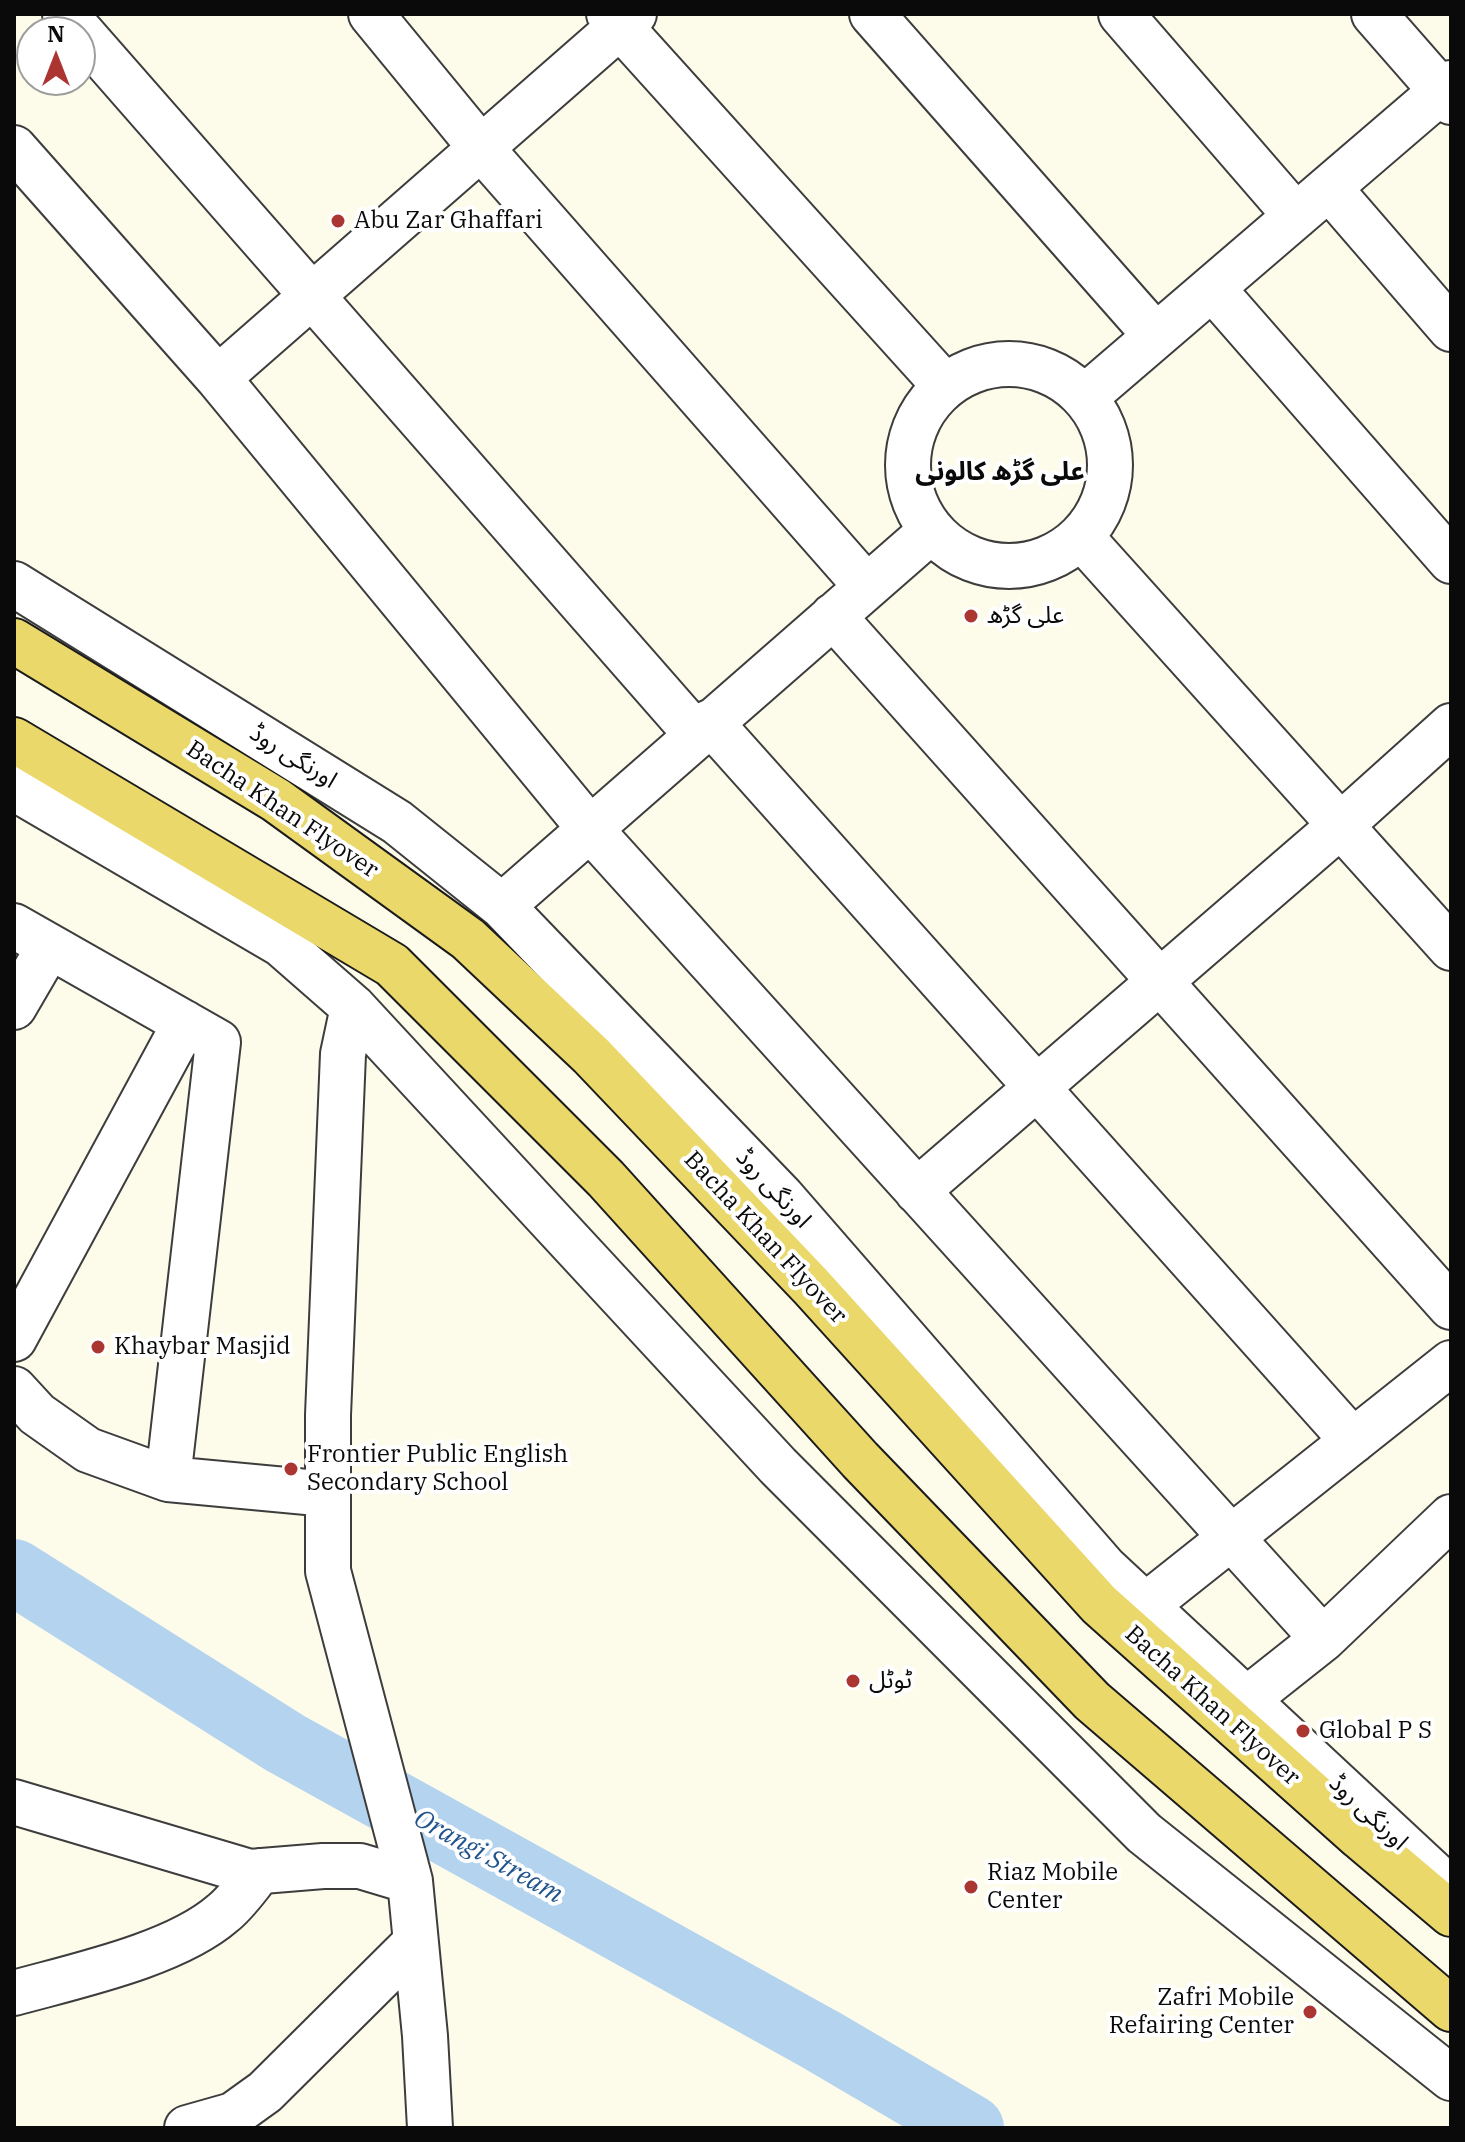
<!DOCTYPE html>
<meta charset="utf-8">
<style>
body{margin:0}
#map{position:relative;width:1465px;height:2142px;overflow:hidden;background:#fdfbe9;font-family:"IBM Plex Serif",serif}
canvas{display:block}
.frame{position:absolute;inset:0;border:16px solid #0a0a0a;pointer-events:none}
.north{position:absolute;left:16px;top:16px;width:80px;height:80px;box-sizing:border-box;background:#fff;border:2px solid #9d9d9d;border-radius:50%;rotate:0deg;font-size:22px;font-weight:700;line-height:32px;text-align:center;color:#0a0a0a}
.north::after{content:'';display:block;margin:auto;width:28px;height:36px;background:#ab3631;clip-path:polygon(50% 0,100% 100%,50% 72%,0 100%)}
</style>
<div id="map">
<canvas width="1465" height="2142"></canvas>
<div class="frame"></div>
<div class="north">N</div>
</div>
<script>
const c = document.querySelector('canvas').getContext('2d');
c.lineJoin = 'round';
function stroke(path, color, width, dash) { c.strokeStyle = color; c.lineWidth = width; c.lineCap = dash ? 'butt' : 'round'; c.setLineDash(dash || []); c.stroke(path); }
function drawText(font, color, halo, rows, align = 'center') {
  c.font = font + ' "IBM Plex Serif","Noto Sans Arabic",serif'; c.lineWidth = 8; c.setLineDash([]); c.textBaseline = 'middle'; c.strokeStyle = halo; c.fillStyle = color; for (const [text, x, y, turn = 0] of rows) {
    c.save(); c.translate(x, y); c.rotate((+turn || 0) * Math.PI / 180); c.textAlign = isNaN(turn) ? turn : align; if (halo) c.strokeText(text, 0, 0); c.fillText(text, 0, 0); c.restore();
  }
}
stroke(new Path2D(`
 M14,1572L285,1743L821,2040L971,2128`), '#b3d3ef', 66);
const minor = new Path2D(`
 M65,14L696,734
 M371,14L481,148L866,586
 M609,14L945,386
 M872,14L1156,336
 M1121,14L1296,216
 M1374,14L1451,102
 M14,148L218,378L590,829L1323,1639L1246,1700
 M1329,188L1451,329
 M1212,288L1451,561
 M908 465a101 101 0 1 1 202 0a101 101 0 1 1-202 0Z
 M218,378L634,14
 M1085,397L1451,83
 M1081,537L1451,948
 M14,584L397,822L502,906L782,1197L1104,1567L1436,1876
 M833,616L1451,1307
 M710,722L1353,1441
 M14,788L281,944L353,1007L778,1466L1144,1833L1451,2078
 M502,906L931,531
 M14,926L218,1042L168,1479
 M14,1007L49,947
 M353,1007L343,1054L328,1415V1571L410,1881L425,2036L430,2128
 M917,1191L1341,825L1451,726
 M14,1339L185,1023
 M14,1389L37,1414L88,1450L168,1479L328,1494
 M1145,1606L1451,1363
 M1323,1639L1451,1517
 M14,1802L250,1872L323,1866H360L410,1881
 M14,1993C75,1976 175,1955 223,1913C237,1902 248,1885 260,1871
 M187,2128L233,2115L265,2092L416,1942`);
const major = new Path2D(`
 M14,641L276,800L468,939L591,1055L811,1286L1099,1604L1360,1837L1451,1914
 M14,740L392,965L606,1179L860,1460L1092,1701L1451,2009`);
stroke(minor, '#3d3d3d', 48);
stroke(major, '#1b1b1b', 48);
stroke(minor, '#fff', 44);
stroke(major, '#ebd86b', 44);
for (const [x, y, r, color] of [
 [338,221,8,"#ab3631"],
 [971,616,8,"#ab3631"],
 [98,1347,8,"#ab3631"],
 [291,1469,8,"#ab3631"],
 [853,1681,8,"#ab3631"],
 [1303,1731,8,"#ab3631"],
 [971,1887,8,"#ab3631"],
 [1310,2012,8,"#ab3631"]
]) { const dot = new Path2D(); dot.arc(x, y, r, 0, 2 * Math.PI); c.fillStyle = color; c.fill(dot); stroke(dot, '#fff', 3); }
drawText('24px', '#0a0a0a', '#fff', [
 ["Abu Zar Ghaffari",354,221],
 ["علی گڑھ",987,616],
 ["Khaybar Masjid",114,1347],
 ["Frontier Public English",307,1455],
 ["Secondary School",307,1483],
 ["ٹوٹل",869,1681],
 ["Global P S",1319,1731],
 ["Riaz Mobile",987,1873],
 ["Center",987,1901],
 ["Zafri Mobile",1294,1998,"right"],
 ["Refairing Center",1294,2026,"right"]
], 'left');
drawText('24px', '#0a0a0a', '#fff', [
 ["اورنگی روڈ",293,757,32],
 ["Bacha Khan Flyover",282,810,34],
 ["اورنگی روڈ",773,1189,47],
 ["Bacha Khan Flyover",765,1238,47],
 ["Bacha Khan Flyover",1212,1706,42],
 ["اورنگی روڈ",1368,1813,43]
]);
drawText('bold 26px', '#0a0a0a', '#fff', [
 ["علی گڑھ کالونی",1000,472]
]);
drawText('italic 26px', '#21548e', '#fff', [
 ["Orangi Stream",488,1857,29]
]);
</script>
